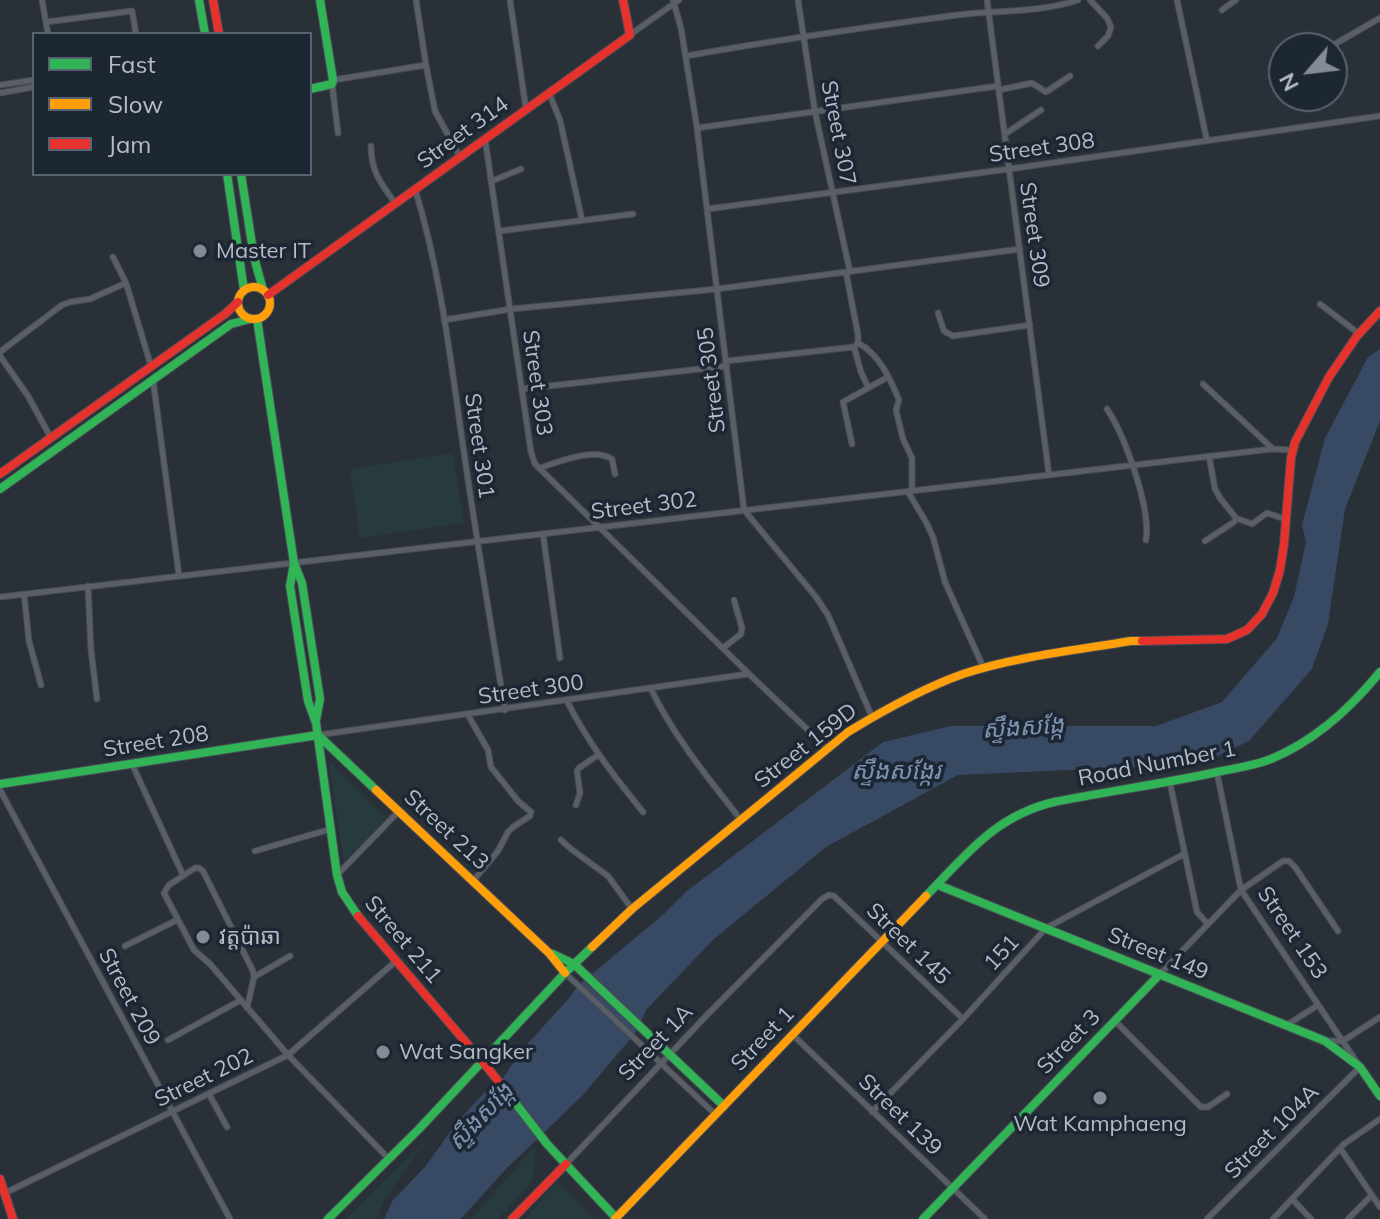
<!DOCTYPE html>
<meta charset="utf-8">
<style>
body{margin:0}
#map{position:relative;width:1380px;height:1219px;overflow:hidden;background:#2a3038;font-family:Mulish,sans-serif}
canvas{display:block}
.legend{position:absolute;left:32px;top:32px;width:280px;height:144px;box-sizing:border-box;background:#1d2633;border:2px solid #59626f;margin:0;padding:10px 14px;list-style:none;font-size:24px;color:#b4bcc9}
.legend li{display:flex;align-items:center;gap:16px;height:40px}
.legend b{width:40px;border:2px solid #59626f}
.north{position:absolute;left:1268px;top:32px;width:80px;height:80px;box-sizing:border-box;background:#1d2633;border:2px solid #59626f;border-radius:50%;rotate:242deg;font-size:22px;font-weight:700;line-height:32px;text-align:center;color:#b4bcc9}
.north::after{content:'';display:block;margin:auto;width:28px;height:36px;background:#848b96;clip-path:polygon(50% 0,100% 100%,50% 72%,0 100%)}
</style>
<div id="map">
<canvas width="1380" height="1219"></canvas>
<ul class="legend">
<li><b style="height:10px;background:#30b455"></b>Fast</li>
<li><b style="height:10px;background:#ff9f0a"></b>Slow</li>
<li><b style="height:10px;background:#e5322d"></b>Jam</li>
</ul>
<div class="north">N</div>
</div>
<script>
const c = document.querySelector('canvas').getContext('2d');
c.lineJoin = 'round';
function fillPath(path, color) { c.fillStyle = color; c.fill(path, 'evenodd'); }
function stroke(path, color, width, dash) { c.strokeStyle = color; c.lineWidth = width; c.lineCap = dash ? 'butt' : 'round'; c.setLineDash(dash || []); c.stroke(path); }
function drawText(font, color, halo, rows, align = 'center') {
  c.font = font + ' Mulish,"Noto Sans Khmer",sans-serif'; c.lineWidth = 7; c.setLineDash([]); c.textBaseline = 'middle'; c.strokeStyle = halo; c.fillStyle = color; for (const [text, x, y, turn = 0] of rows) {
    c.save(); c.translate(x, y); c.rotate((+turn || 0) * Math.PI / 180); c.textAlign = isNaN(turn) ? turn : align; if (halo) c.strokeText(text, 0, 0); c.fillText(text, 0, 0); c.restore();
  }
}
fillPath(new Path2D(`
 M453,453L464,523L360,538L350,469Z
 M329,762L387,818L344,862Z
 M426,1140L386,1197L376,1219H345Z
 M535,1146L533,1180L498,1219H471Z
 M560,1183L594,1219H525L553,1186Z`), '#273a3e');
fillPath(new Path2D(`
 M1380,349V421L1345,509L1328,624L1312,669L1249,741L1209,760L1135,767L958,775L826,847L713,940L646,1010L636,1032L583,1095L505,1170L461,1219H384L393,1200L425,1167L458,1121L484,1093L503,1078L522,1050L570,997L576,988L575,981L581,983L665,913L687,891L883,742L951,726H1156L1222,702L1277,638L1294,597L1306,542L1302,525L1325,438L1368,357Z`), '#384963');
const street = new Path2D(`
 M42,0L48,34
 M416,0L426,65L435,111L460,157
 M510,0L526,109
 M673,0L681,28L697,128L744,510L816,597L828,615L872,717
 M798,0L815,112L850,272
 M987,0L1049,475
 M1090,0L1107,18L1111,27L1108,36L1098,46
 M1177,0L1207,141
 M1222,10L1236,0
 M46,22L132,11L136,34
 M631,34L679,0
 M1328,48L1380,18
 M686,56C776,40 867,27 957,15C996,10 1041,13 1078,0
 M333,80L426,65
 M332,84L338,133
 M0,85L34,80
 M999,90L1032,83L1046,92L1070,76
 M0,93L34,87
 M549,93L560,120L582,220
 M697,128L998,86
 M1005,134L1041,110
 M485,139L531,452L535,464L749,674L828,749
 M371,146C371,172 381,183 395,203
 M492,181L521,169
 M415,189C440,270 450,355 462,439C475,530 490,620 505,710
 M707,209L1009,169L1380,116
 M500,231L633,214
 M113,257L126,283L151,366
 M1320,304L1358,333
 M938,313L944,331L953,336L1030,325
 M444,320L511,309L717,289L1020,249
 M858,343C879,354 890,378 899,400L896,410L903,439L912,458V491
 M854,347L861,372L868,387
 M0,352L62,305L70,302L90,299L126,283
 M0,356L28,396L51,438
 M726,361L854,347L858,343V335L846,272
 M153,380L179,576
 M1203,384L1272,448
 M522,389L727,366
 M1107,409C1125,436 1151,508 1146,540
 M852,444L843,402L888,377
 M539,468C559,462 593,447 612,459L615,474
 M908,492L926,522L933,537L945,582L984,669
 M1236,518L1252,524L1267,513L1285,519
 M543,534L560,658
 M1205,541L1234,522L1236,518L1220,498L1215,489L1209,456
 M88,586L91,650L97,699
 M24,594L29,641L41,685
 M0,597L1272,449L1292,450
 M723,648L741,634L742,628L734,600
 M651,689C674,737 709,779 741,820
 M567,701C588,743 614,776 643,812
 M468,715L488,750L491,767L518,801L531,812L530,816L513,827L508,832L498,851L473,881
 M318,735L748,674
 M132,764L183,875
 M1170,783L1197,912L1207,923
 M0,790L230,1219
 M576,805L580,793L577,771L579,768L598,755
 M561,840L571,849L608,876L632,909
 M255,851L331,829
 M338,874L399,811
 M125,946L177,920
 M565,973L716,1115
 M1160,974L1241,890L1283,861H1289L1295,867L1338,931
 M254,977L290,956
 M247,1008L254,977L253,971L203,871L199,868H195L169,885L164,893L194,950L210,964L288,1055L389,1159
 M1115,1021L1201,1107H1208L1227,1094
 M1287,1025L1318,1005
 M793,1035L985,1219
 M168,1040L241,1000
 M1325,1041H1343L1380,1017
 M209,1094L227,1127
 M872,1112L963,1019L1046,928L1184,854
 M1340,1148L1380,1207
 M566,1164L707,1015L822,899L829,895L834,896L963,1019
 M5,1193L288,1055L396,961
 M1292,1199L1311,1219
 M1207,1219L1360,1067L1241,890L1217,773
 M1273,1219L1344,1144L1380,1119
 M1348,1219L1372,1195`);
const fast = new Path2D(`
 M199,0L205,34
 M310,89L332,84L333,80L320,0
 M227,174L244,290
 M241,174L254,257L263,290
 M257,319L294,563L302,583L320,699L316,720
 M0,489L231,324L250,319
 M294,563L290,586L308,701L316,723L337,875L342,892L358,916
 M0,784L318,735L376,790
 M938,885L1325,1041L1360,1067L1380,1096
 M926,896C966,855 995,816 1054,802C1108,791 1163,784 1217,772C1235,768 1254,766 1271,759C1315,741 1350,709 1380,672
 M553,954L574,964L724,1106
 M513,1100L547,1144L617,1219
 M328,1219L419,1129L565,973L592,947
 M923,1219L1160,974`);
const slow = new Path2D(`
 M238 303a16 16 0 1 1 32 0a16 16 0 1 1-32 0Z
 M376,790L549,953L565,973
 M592,947L632,909L848,732C884,710 923,688 963,674C1014,657 1077,650 1131,641H1142
 M615,1219L926,896`);
const jam = new Path2D(`
 M213,0L219,34
 M268,295L630,35L623,0
 M0,474L225,314L238,302
 M1142,641L1227,639L1247,630L1262,614L1273,593L1280,570L1284,544L1291,458L1295,442L1329,377L1357,336L1380,311
 M358,916L487,1067L513,1100
 M0,1179L13,1219
 M512,1219L566,1164`);
stroke(street, '#484c53', 7);
stroke(fast, '#484c53', 10);
stroke(slow, '#484c53', 10);
stroke(jam, '#484c53', 10);
stroke(street, '#5a5e66', 5);
stroke(fast, '#30b455', 8);
stroke(slow, '#ff9f0a', 8);
stroke(jam, '#e5322d', 8);
for (const [x, y, r, color] of [
 [200,251,8,"#848b96"],
 [203,937,8,"#848b96"],
 [383,1052,8,"#848b96"],
 [1100,1098,8,"#848b96"]
]) { const dot = new Path2D(); dot.arc(x, y, r, 0, 2 * Math.PI); c.fillStyle = color; c.fill(dot); stroke(dot, '#1d2633', 3); }
drawText('22px', '#b4bcc9', '#1d2633', [
 ["Street 314",463,133,-36],
 ["Street 307",838,133,79],
 ["Street 308",1042,148,-8],
 ["Street 309",1034,235,82],
 ["Street 305",712,380,-97],
 ["Street 303",537,383,82],
 ["Street 301",479,446,82],
 ["Street 302",644,506,-7],
 ["Street 300",531,690,-8],
 ["Street 208",156,742,-9],
 ["Street 159D",806,746,-38],
 ["Road Number 1",1157,764,-11],
 ["Street 213",446,830,43],
 ["Street 153",1292,933,56],
 ["Street 211",403,940,50],
 ["Street 145",908,944,44],
 ["151",1002,953,-47],
 ["Street 149",1158,954,22],
 ["Street 209",129,997,62],
 ["Street 1",763,1039,-46],
 ["Street 3",1069,1042,-46],
 ["Street 1A",656,1043,-46],
 ["Street 202",204,1078,-26],
 ["Street 139",900,1115,44],
 ["Street 104A",1272,1132,-45]
]);
drawText('22px', '#b4bcc9', '#1d2633', [
 ["Master IT",216,251],
 ["វត្តប៉ាឆា",219,937],
 ["Wat Sangker",399,1052],
 ["Wat Kamphaeng",1100,1124,"center"]
], 'left');
drawText('italic 24px', '#7c92b1', '#1d2633', [
 ["ស្ទឹងសង្កែ",1023,728,-4],
 ["ស្ទឹងសង្កែរ",896,772],
 ["ស្ទឹងសង្កែ",481,1117,-46]
]);
</script>
